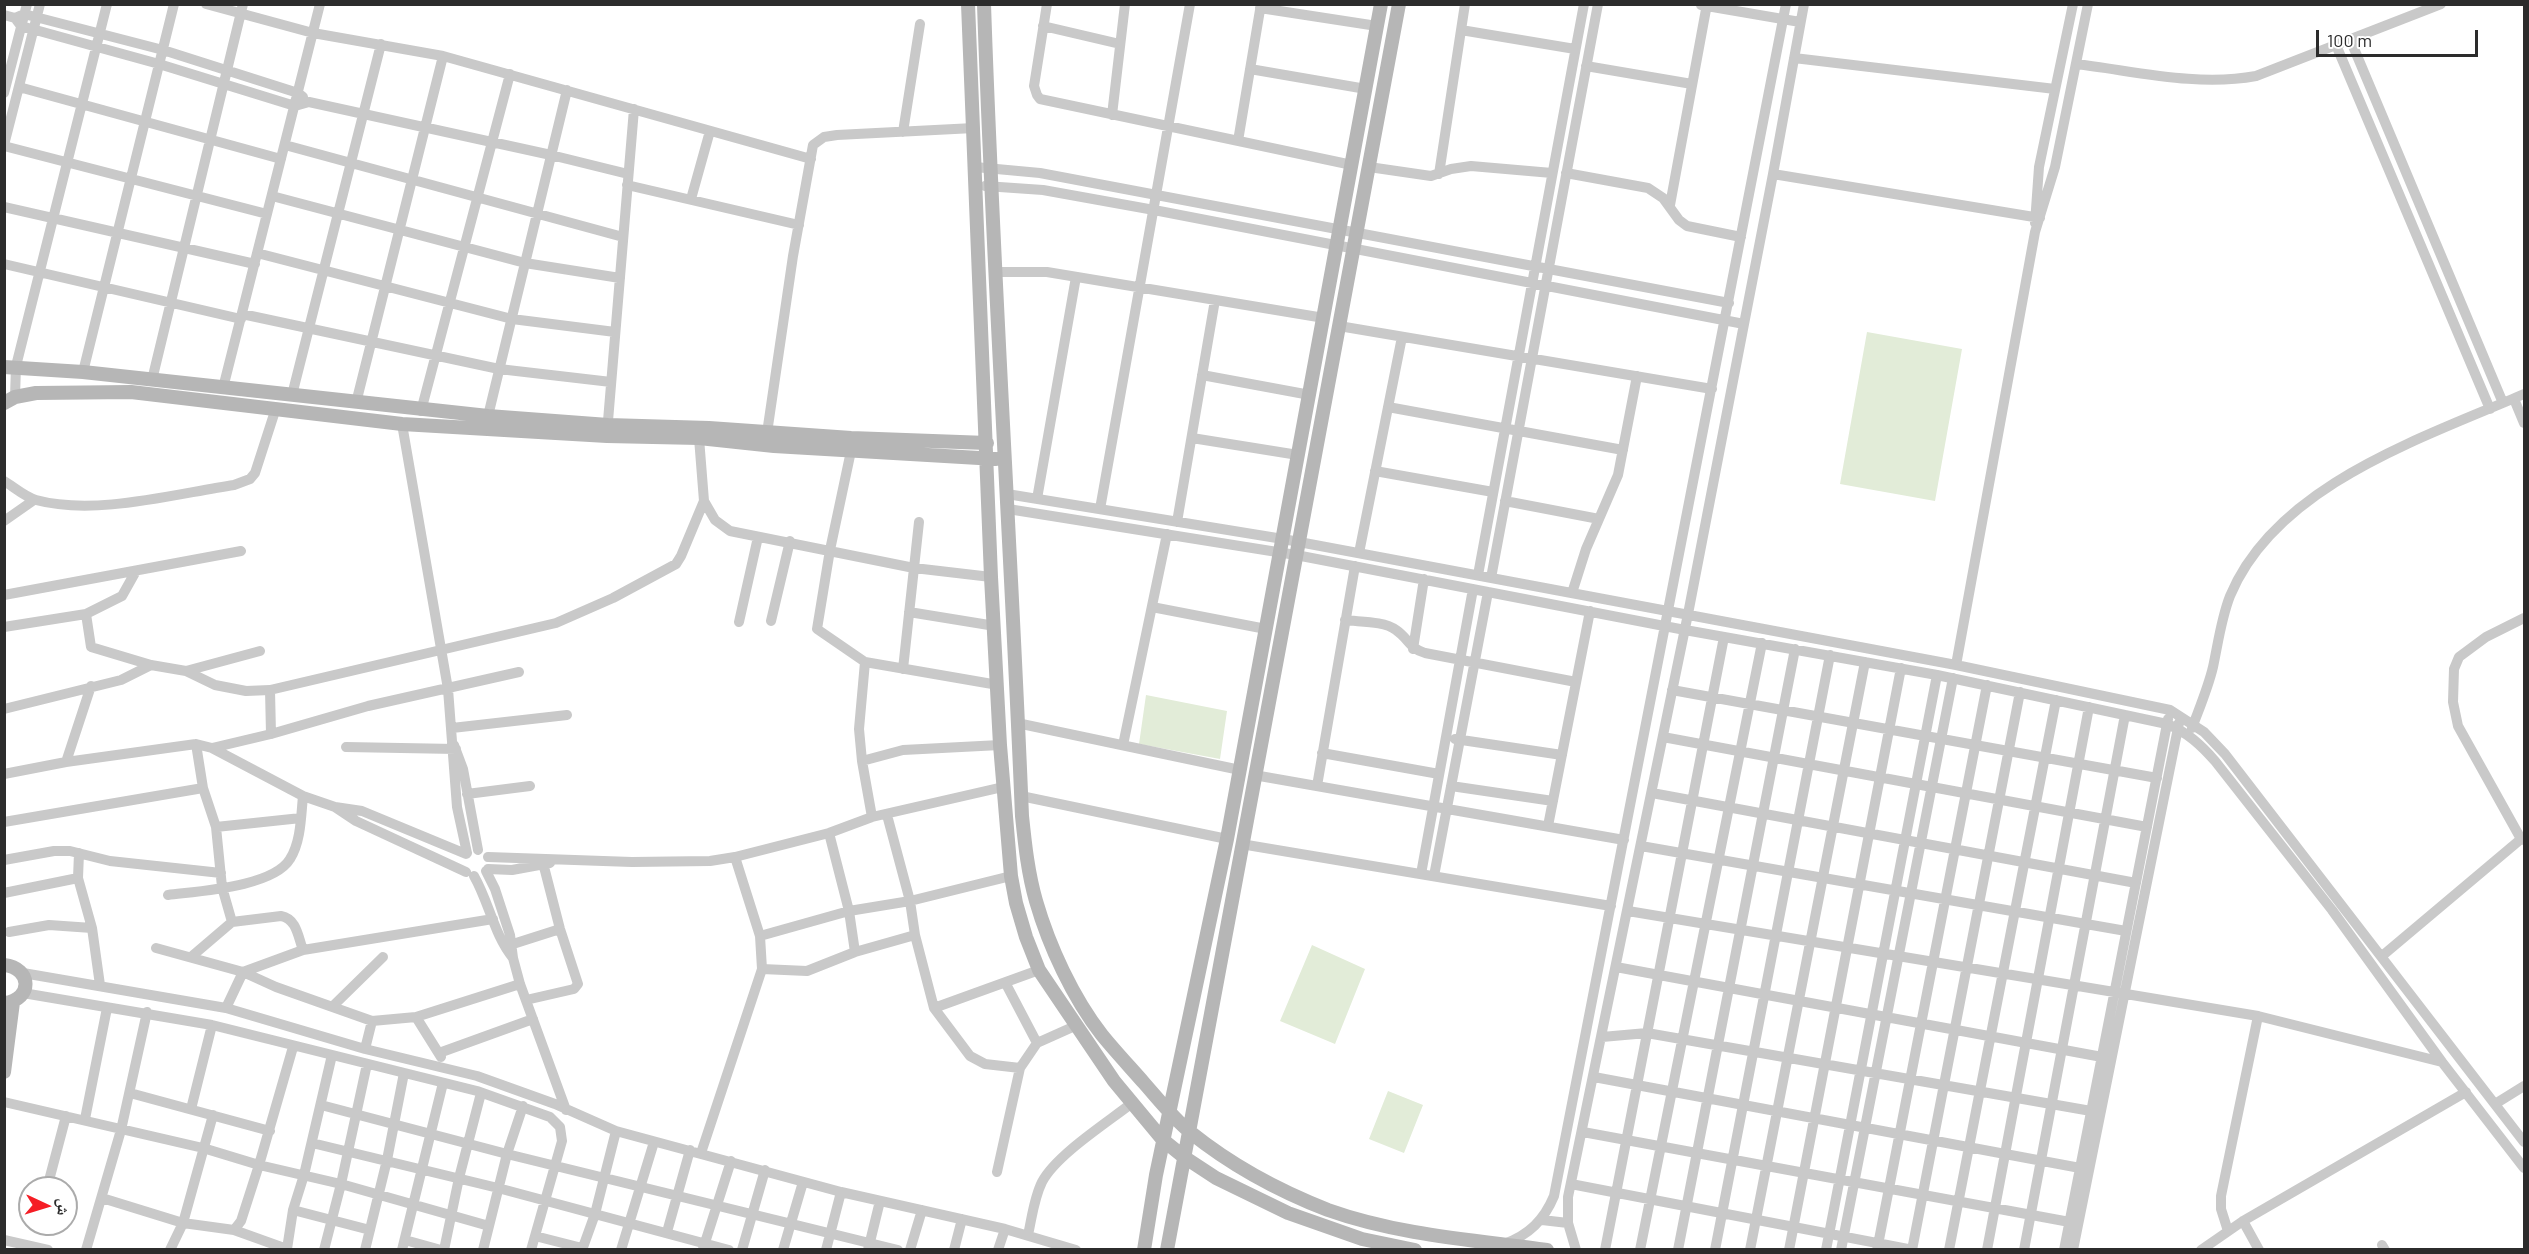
<!DOCTYPE html>
<meta charset="utf-8">
<style>
body{margin:0}
#map{position:relative;width:2529px;height:1254px;overflow:hidden;background:#fff;font-family:Barlow,"Noto Naskh Arabic",sans-serif}
canvas{display:block}
.frame{position:absolute;inset:0;border:6px solid #2c2c2c;pointer-events:none}
.north{position:absolute;left:18px;top:1176px;width:60px;height:60px;box-sizing:border-box;background:#fff;border:2px solid #ababab;border-radius:50%;rotate:94deg;font-size:16px;font-weight:700;line-height:24px;text-align:center;color:#2c2c2c}
.north::after{content:'';display:block;margin:auto;width:21px;height:27px;background:#f51d25;clip-path:polygon(50% 0,100% 100%,50% 72%,0 100%)}
.scale{position:absolute;left:2316px;top:30px;width:162px;height:27px;box-sizing:border-box;border:3px solid #2c2c2c;border-top:0;padding-left:8px;font-size:18px;line-height:21px;white-space:nowrap;color:#2c2c2c;-webkit-text-stroke:4px #fff;paint-order:stroke}
</style>
<div id="map">
<canvas width="2529" height="1254"></canvas>
<div class="frame"></div>
<div class="north">ش</div>
<div class="scale">100 m</div>
</div>
<script>
const c = document.querySelector('canvas').getContext('2d');
c.lineJoin = 'round';
function fillPath(path, color) { c.fillStyle = color; c.fill(path, 'evenodd'); }
function stroke(path, color, width, dash) { c.strokeStyle = color; c.lineWidth = width; c.lineCap = dash ? 'butt' : 'round'; c.setLineDash(dash || []); c.stroke(path); }
fillPath(new Path2D(`
 M1867,332L1962,349L1935,501L1840,484Z
 M1146,695L1227,711L1220,759L1139,744Z
 M1312,945L1365,969L1335,1044L1280,1021Z
 M1388,1091L1423,1105L1404,1153L1369,1139Z`), '#e2ecd8');
stroke(new Path2D(`
 M206,4L313,33L443,56L811,159
 M1047,4L1034,86L1037,95L1040,99L1352,165
 M1701,5L1800,22
 M1260,8L1377,26
 M4,15L15,18L24,14L163,50L298,93L303,97
 M15,18L21,26L159,64L295,106L309,102L551,155L628,174
 M1043,26L1120,44
 M1461,30L1575,49
 M2350,39L2503,403
 M2336,45L2490,409
 M1794,58L2055,89
 M2076,64C2135,71 2197,87 2256,76L2441,4
 M1586,66L1692,84
 M1250,69L1366,89
 M19,87L281,159
 M4,93L27,4
 M1112,115L1125,4
 M903,132L920,24
 M1238,141L1261,4
 M4,145L40,4
 M285,145L623,237
 M4,146L267,214
 M975,167L1040,173L1729,303
 M1369,167L1431,176L1451,169L1471,166L1552,173
 M1566,173L1648,188L1663,198L1679,220L1687,226L1741,237
 M1439,174L1465,4
 M1773,174L2040,218
 M627,185L799,225
 M985,186L1043,190L1154,210L1744,324
 M272,196L525,263L620,278
 M691,199L710,131
 M1670,205L1707,4
 M4,207L255,264
 M2035,223L2039,167L2073,4
 M257,253L512,319L615,332
 M4,264L241,319
 M997,272H1047L1324,318
 M242,314L499,369L611,382
 M1339,326L1712,389
 M83,372L174,4
 M1202,375L1310,395
 M152,380L243,4
 M223,388L320,4
 M292,395L381,44
 M15,397L16,366L107,4
 M2514,399L2524,423
 M356,403L443,56
 M1388,407L1623,450
 M421,411L510,74
 M488,416L567,90
 M402,424L448,689L457,807L467,853
 M607,433L634,109
 M767,433L793,256L813,145L824,137L837,135L974,128
 M1192,438L1298,455
 M851,451L830,550L817,629L865,662L998,685
 M1375,471L1493,492
 M4,481C14,487 25,497 36,500C95,516 174,494 234,485L250,479L255,473L276,408
 M1007,494L1283,539L1956,665L2170,710L2204,732L2225,754L2524,1142
 M1037,499L1076,277
 M704,501L715,520L730,531L914,568L991,577
 M1505,501L1599,519
 M1008,509L1296,555L1685,630L1937,675L2167,724C2187,732 2201,745 2215,761L2332,910L2442,1062L2524,1168
 M1100,509L1190,4
 M4,521L34,500
 M1177,522L1215,300
 M1359,553L1402,337
 M1478,575L1584,4
 M1491,578L1598,4
 M1572,593L1586,549L1618,475L1637,376
 M4,595L241,551
 M1152,607L1266,629
 M909,612L995,626
 M86,614L91,647L151,665L186,671L215,685L246,691L270,690L556,623L613,598L676,564L681,556L704,501L699,438
 M2524,618L2486,637L2459,657L2454,669L2453,702L2458,726L2521,839L2524,840
 M1345,620C1360,622 1384,621 1396,630C1408,638 1410,649 1425,653L1576,682
 M771,621L790,541
 M739,622L758,537
 M4,627L86,614L122,596L136,571
 M1413,649L1424,579
 M865,662L859,729L862,761L872,817
 M1956,665L2035,232L2055,167L2088,4
 M903,669L919,522
 M186,671L260,651
 M270,690L271,734
 M1672,690L2157,778
 M4,709L121,680L151,665
 M1017,723L1240,770
 M452,728L567,715
 M2192,728C2199,709 2208,688 2213,667C2218,644 2221,619 2230,596C2276,485 2423,438 2524,394
 M1663,737L2147,827
 M1455,739L1562,755
 M196,744L203,788L216,827L222,887L232,922
 M454,745L463,769L478,850
 M1123,745L1167,534
 M346,747L456,749
 M212,748L271,734L368,706L519,672
 M1322,753L1439,774
 M862,761L903,750L1000,745
 M66,762L91,686
 M4,774L66,762L196,744L212,748L303,796L335,807L362,811L466,854
 M1254,775L1624,840
 M1317,786L1355,566
 M1451,786L1553,801
 M1652,793L2136,883
 M467,794L530,786
 M1021,796L1227,839
 M335,807L356,821L466,872
 M887,815L910,901L915,935L934,1008L970,1056L985,1064L1020,1068
 M4,822L203,788
 M1548,826L1590,611
 M216,827L301,818
 M829,833L849,911L855,952
 M1241,844L1611,906
 M1641,846L2126,931
 M79,853L78,878L92,928L100,985
 M488,857L632,862L710,861L735,857L829,833L872,817L1003,787
 M4,860L54,851H70L110,861L221,873
 M488,869L512,870L550,863
 M486,871L495,889L510,935L513,958L520,984L566,1110
 M1421,874L1473,589
 M474,876C489,902 494,935 513,958
 M1434,876L1488,592
 M4,893L78,878
 M168,895C199,891 273,887 290,859C301,842 301,816 303,796
 M1628,911L2258,1016L2442,1062
 M9,932L49,925L92,928
 M760,936L849,911L910,901L1011,876
 M513,944L560,929
 M156,948L243,972L276,987L372,1021L416,1017L520,984
 M2382,956L2521,839
 M191,957L232,922L281,916C297,919 298,937 303,950
 M1616,967L2102,1057
 M762,969L807,971L855,952L915,935
 M23,973L226,1008L365,1049L477,1076L555,1104L616,1131L841,1192L1005,1229L1076,1250
 M1006,984L1037,1043
 M23,993L212,1025L477,1091L550,1117L560,1127L562,1141L531,1250
 M526,1000L574,989L578,984L560,929L542,859
 M333,1006L383,957
 M226,1008L243,972L303,950L493,919
 M934,1008L1039,970
 M416,1017L441,1057
 M1602,1037L1647,1033L2091,1111
 M365,1049L372,1021
 M439,1053L533,1019
 M332,1055L304,1175L293,1210L370,1230
 M1594,1077L2080,1168
 M130,1093L270,1131
 M4,1102L203,1148L259,1165L341,1184L489,1226
 M2495,1104L2524,1086
 M321,1105L507,1154L898,1250
 M191,1109L212,1025
 M85,1119L107,1008
 M1583,1132L2075,1223
 M312,1143L498,1188L729,1250
 M701,1153L762,969L760,936L735,857
 M997,1172L1020,1068L1037,1043L1075,1026
 M1571,1184L1913,1250
 M47,1188L66,1116
 M102,1198L183,1223L234,1230L241,1221L259,1165L293,1047
 M1542,1220L1568,1223
 M2243,1221L2259,1250
 M234,1230L287,1249L293,1210
 M2228,1231L2221,1209V1196L2258,1016
 M667,1232L690,1150
 M1028,1235C1032,1217 1034,1198 1042,1182C1056,1155 1108,1122 1132,1103
 M535,1236L582,1248
 M4,1240L48,1250
 M405,1240L441,1250
 M1504,1244C1529,1235 1544,1220 1554,1196L1786,4
 M2382,1245L2385,1250
 M703,1249L731,1161
 M86,1250L121,1130L147,1012
 M170,1250L183,1223L213,1115
 M324,1250L341,1184L367,1064
 M365,1250L387,1160L404,1073
 M402,1250L443,1083
 M444,1250L459,1178L481,1093
 M483,1250L507,1154L523,1106
 M582,1250L595,1214L616,1131
 M621,1250L654,1142
 M742,1250L765,1170
 M783,1250L803,1182
 M826,1250L841,1192
 M868,1250L880,1201
 M910,1250L922,1210
 M954,1250L962,1219
 M998,1250L1005,1229
 M1576,1250L1568,1223V1197L1688,614L1773,174L1804,4
 M1605,1250L1724,637
 M1640,1250L1762,643
 M1678,1250L1795,649
 M1715,1250L1830,655
 M1750,1250L1865,662
 M1789,1250L1901,668
 M1826,1250L1937,675
 M1841,1250L1953,678
 M1877,1250L1987,685
 M1912,1250L2020,692
 M1949,1250L2056,700
 M1987,1250L2089,707
 M2024,1250L2125,715
 M2064,1250L2168,719
 M2073,1250L2179,723
 M2201,1250L2243,1221L2466,1092`), '#c9c9c9', 10);
stroke(new Path2D(`
 M968,4L991,577L1000,745L1011,876L1016,903L1026,937L1039,970L1114,1081L1163,1140L1184,1157L1216,1178L1288,1213L1362,1239L1415,1250
 M984,4C993,275 1011,545 1022,816C1025,845 1028,873 1036,901C1049,946 1073,998 1102,1035C1115,1051 1130,1067 1144,1083C1159,1100 1173,1118 1190,1132C1231,1165 1279,1191 1328,1210C1398,1235 1474,1240 1547,1250
 M4,367L83,372L488,416L608,425L709,428L851,438L987,443
 M4,403L15,397L36,393L131,392L402,424L607,436L699,438L774,446L996,459
 M4,965C32,968 33,999 5,1003
 M4,1072L13,1002
 M1144,1250L1156,1175L1227,839L1381,4
 M1167,1250L1399,4`), '#b6b6b6', 14);
</script>
